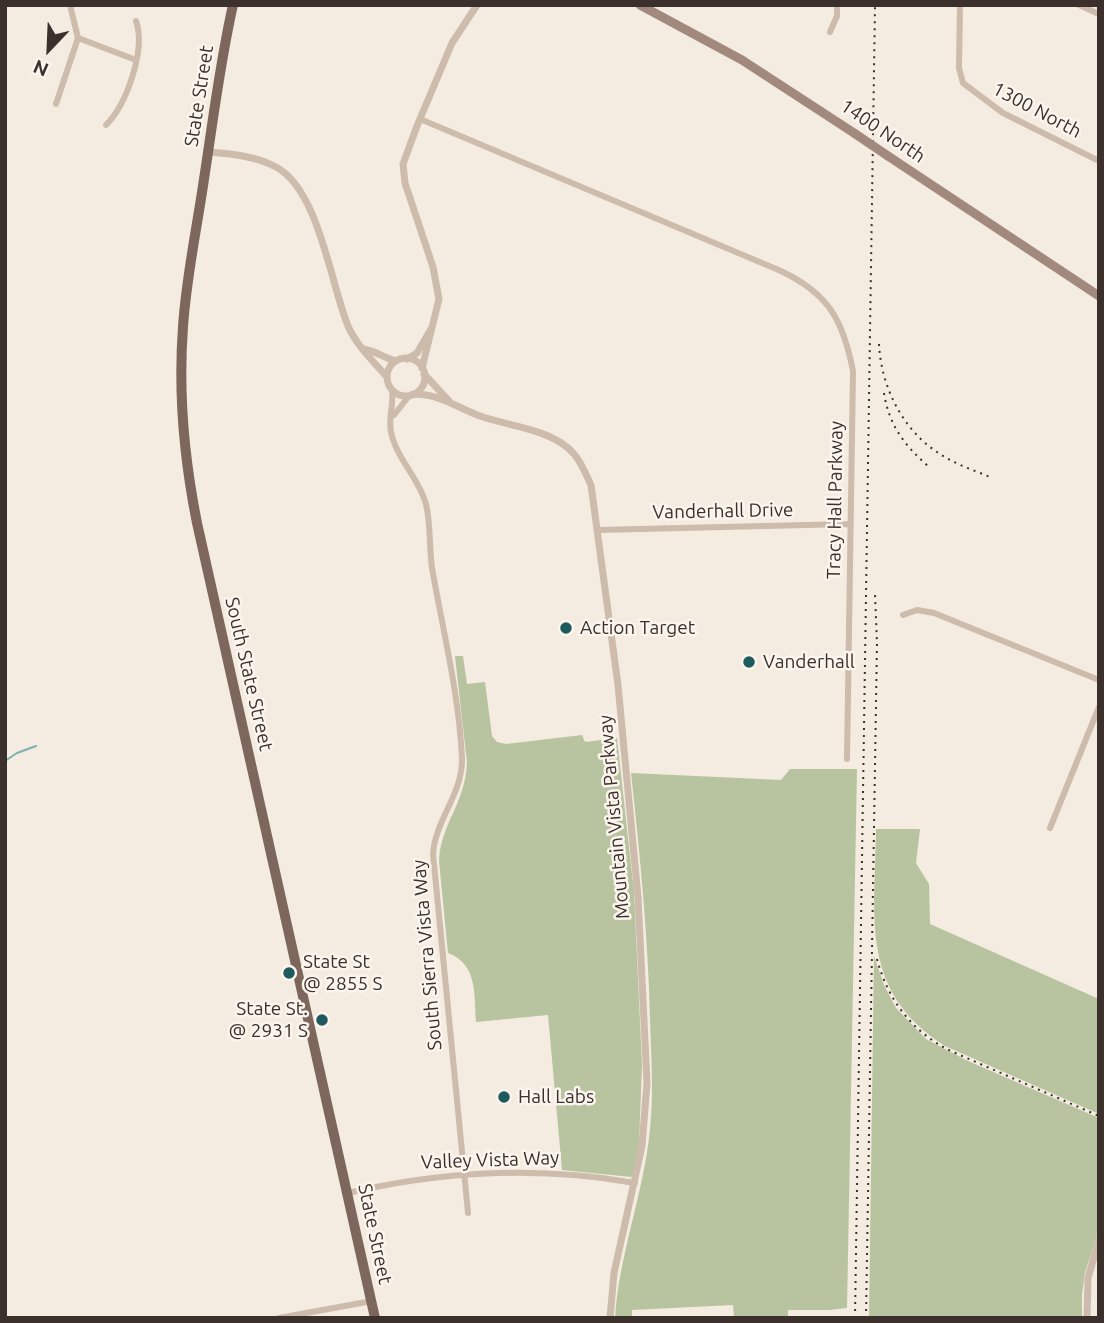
<!DOCTYPE html>
<style>
body{margin:0}
#map{position:relative;width:1104px;height:1323px;overflow:hidden;background:#f4ebe1;font-family:Ubuntu,sans-serif}
canvas{display:block}
.frame{position:absolute;inset:0;border:7px solid #3b302b;pointer-events:none}
.north{position:absolute;left:14px;top:14px;width:70px;height:70px;-webkit-text-stroke:5px #fbf5ee;paint-order:stroke;rotate:203deg;font-size:19px;font-weight:700;line-height:28px;text-align:center;color:#3b302b}
.north::after{content:'';display:block;margin:auto;width:24px;height:32px;background:#3b302b;clip-path:polygon(50% 0,100% 100%,50% 72%,0 100%)}
</style>
<div id="map">
<canvas width="1104" height="1323"></canvas>
<div class="frame"></div>
<div class="north">N</div>
</div>
<script>
const c = document.querySelector('canvas').getContext('2d');
c.lineJoin = 'round';
function fillPath(path, color) { c.fillStyle = color; c.fill(path, 'evenodd'); }
function stroke(path, color, width, dash) { c.strokeStyle = color; c.lineWidth = width; c.lineCap = dash ? 'butt' : 'round'; c.setLineDash(dash || []); c.stroke(path); }
function drawText(font, color, halo, rows, align = 'center') {
  c.font = font + ' Ubuntu,sans-serif'; c.lineWidth = 5; c.setLineDash([]); c.textBaseline = 'middle'; c.strokeStyle = halo; c.fillStyle = color; for (const [text, x, y, turn = 0] of rows) {
    c.save(); c.translate(x, y); c.rotate((+turn || 0) * Math.PI / 180); c.textAlign = isNaN(turn) ? turn : align; if (halo) c.strokeText(text, 0, 0); c.fillText(text, 0, 0); c.restore();
  }
}
fillPath(new Path2D(`
 M455,656H463L467,684L485,682L492,736L497,742L506,744L582,735L585,742L617,738L634,892L642,1065L639,1144L634,1173L631,1177L562,1170L548,1015L476,1022C474,995 478,964 448,953L439,861C441,823 465,804 467,763Z
 M790,769H857L847,1308L829,1310H788V1318H734L733,1305L632,1310V1318H615C619,1254 644,1193 650,1129C654,1092 651,1055 650,1018C648,936 640,855 631,773L781,780Z
 M876,829H920L916,863L929,884L930,924L1099,999V1114L945,1046C859,991 875,918 876,829Z
 M874,956L884,985L896,1008L926,1039L968,1061L1099,1118V1229L1085,1273L1082,1294V1318H869Z`), '#b8c4a0');
stroke(new Path2D(`
 M5,761L17,753L36,746`), '#7fb0b2', 2);
stroke(new Path2D(`
 M70,5L78,38
 M960,5L959,68L963,83L1003,113L1099,161
 M1079,5L1099,14
 M830,32L837,16V5
 M78,38L136,60
 M56,104L78,38
 M420,119L781,271C829,294 843,320 853,371L847,759
 M106,125C127,104 146,49 136,21
 M392,390C394,404 388,419 391,432C396,458 419,478 426,504C431,525 429,547 432,568C443,631 459,694 462,758C463,794 435,820 433,854L468,1213
 M394,415L409,396
 M597,530L849,524
 M903,615L917,610L934,613L1099,680
 M1050,828L1099,707
 M348,1193C443,1171 539,1166 635,1183
 M279,1318L372,1301`), '#cdbbac', 6);
stroke(new Path2D(`
 M208,152C231,154 256,156 276,167C319,190 330,282 348,326C357,346 372,360 387,377
 M363,349C374,350 384,358 396,361
 M387 377a19 19 0 1 1 38 0a19 19 0 1 1-38 0Z
 M407,359L417,353L431,329
 M422,368L439,299L433,267L405,183L403,164L417,126L452,43L477,5
 M424,374L449,401
 M413,394C438,393 458,408 480,416C508,426 544,428 568,448C579,457 585,472 591,485L618,685L638,897L647,1083L642,1146L614,1273L610,1318
 M1087,1318L1088,1278L1099,1240`), '#cdbbac', 7);
stroke(new Path2D(`
 M640,5L742,60L854,133
 M888,156L1099,296`), '#a18a7d', 9);
stroke(new Path2D(`
 M233,5C220,62 213,121 204,179C197,228 186,278 183,327C178,394 184,458 197,523L375,1318`), '#7d675c', 10);
stroke(new Path2D(`
 M879,344C881,387 903,431 940,454C955,464 973,470 990,477
 M884,393C889,425 904,445 928,466
 M877,959C888,1001 914,1034 953,1052L1099,1116
 M855,1318L875,5
 M866,1318L877,643L875,594`), '#3b302b', 2, [2, 5]);
stroke(new Path2D(`
 M854,133L888,156`), '#a18a7d', 9);
for (const [x, y, r, color] of [
 [566,628,7,"#1f5a5e"],
 [749,662,7,"#1f5a5e"],
 [289,973,7,"#1f5a5e"],
 [322,1020,7,"#1f5a5e"],
 [504,1097,7,"#1f5a5e"]
]) { const dot = new Path2D(); dot.arc(x, y, r, 0, 2 * Math.PI); c.fillStyle = color; c.fill(dot); stroke(dot, '#fbf5ee', 2.5); }
drawText('19px', '#3b302b', '#fbf5ee', [
 ["State Street",199,96,-81],
 ["1300 North",1037,110,28],
 ["1400 North",883,131,34],
 ["Tracy Hall Parkway",835,500,-89],
 ["Vanderhall Drive",723,511,-1],
 ["South State Street",249,674,77],
 ["Mountain Vista Parkway",614,817,-95],
 ["South Sierra Vista Way",427,955,-95],
 ["Valley Vista Way",490,1160,-2],
 ["State Street",375,1234,78]
]);
drawText('19px', '#3b302b', '#fbf5ee', [
 ["Action Target",580,628],
 ["Vanderhall",763,662],
 ["State St",303,962],
 ["@ 2855 S",303,984],
 ["State St.",308,1009,"right"],
 ["@ 2931 S",308,1031,"right"],
 ["Hall Labs",518,1097]
], 'left');
</script>
